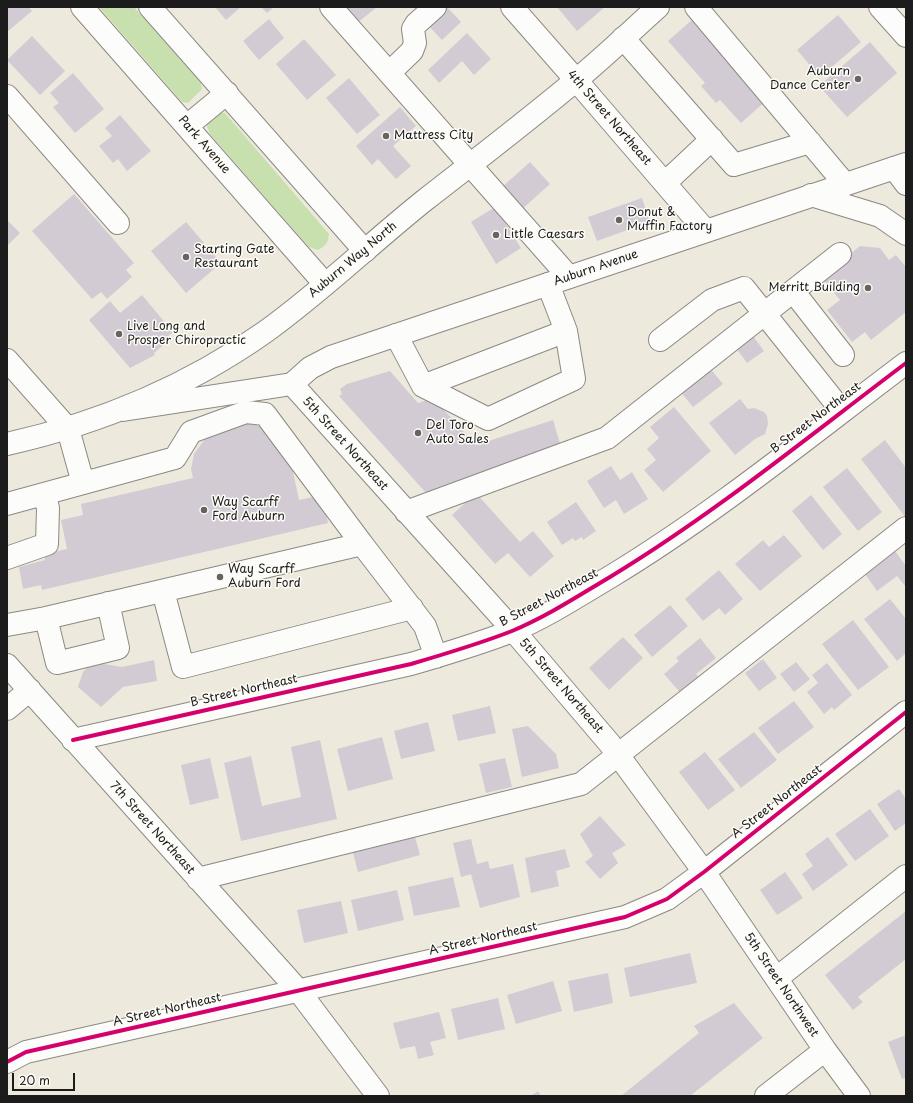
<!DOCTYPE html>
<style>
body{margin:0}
#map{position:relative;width:913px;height:1103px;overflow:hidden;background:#eee9dd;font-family:"Playpen Sans",sans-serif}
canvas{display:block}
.frame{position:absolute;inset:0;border:8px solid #1c1c1c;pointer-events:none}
.scale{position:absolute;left:12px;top:1073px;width:63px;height:18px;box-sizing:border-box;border:2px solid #1c1c1c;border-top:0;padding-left:5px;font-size:12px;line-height:14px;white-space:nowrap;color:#1c1c1c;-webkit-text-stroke:3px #fdfcf7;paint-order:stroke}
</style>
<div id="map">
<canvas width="913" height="1103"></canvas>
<div class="frame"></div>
<div class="scale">20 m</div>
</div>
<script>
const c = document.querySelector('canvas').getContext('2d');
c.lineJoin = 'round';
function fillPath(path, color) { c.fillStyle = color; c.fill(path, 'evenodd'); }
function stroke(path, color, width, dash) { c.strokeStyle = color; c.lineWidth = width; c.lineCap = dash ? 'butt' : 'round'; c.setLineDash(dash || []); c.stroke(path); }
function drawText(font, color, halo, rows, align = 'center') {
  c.font = font + ' "Playpen Sans",sans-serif'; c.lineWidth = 3; c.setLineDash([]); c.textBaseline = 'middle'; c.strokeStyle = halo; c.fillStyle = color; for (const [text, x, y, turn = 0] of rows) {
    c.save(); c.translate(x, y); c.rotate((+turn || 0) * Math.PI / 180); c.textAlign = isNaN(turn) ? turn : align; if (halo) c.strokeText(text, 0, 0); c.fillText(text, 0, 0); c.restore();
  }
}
fillPath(new Path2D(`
 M99,7H134L201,83L202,89L188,103L182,102Z
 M220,113H225L329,234C328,243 326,246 318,250L309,247L210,134L207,126L208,120Z`), '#c7e0ad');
fillPath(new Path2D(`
 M7,7H29L32,11L7,32Z
 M215,7H241L226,20Z
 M261,7H274L267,13Z
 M349,7H377L357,23L346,9Z
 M442,7H447L461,22L442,40L425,22Z
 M557,7H605L577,31Z
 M838,15L861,42L820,77L797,50Z
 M694,18L767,100L741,123L720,100L716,103L701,86L705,83L668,41Z
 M269,19L284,38L259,60L243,41Z
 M467,33L491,59L474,75L462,61L439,83L428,70Z
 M32,36L65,71L40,95L7,60Z
 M304,39L336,75L307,100L276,64Z
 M870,42L897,73L847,117L819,86Z
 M73,73L104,109L75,133L53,107L59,103L50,93Z
 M349,78L380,115L357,134L326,98Z
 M400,107L416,126L393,146L411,166L396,179L378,159L372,165L356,146Z
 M120,115L151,151L127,171L118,159L113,163L99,146L112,136L105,128Z
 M530,162L550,184L521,210L501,188Z
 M74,194L134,263L126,270L132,277L107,299L101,292L92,299L32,231Z
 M642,198L650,222L597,241L588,217Z
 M495,207L521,248L496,264L471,222Z
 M7,220L20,233L7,246Z
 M186,222L221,263L186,293L151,251Z
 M860,246L880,248L889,260L896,255L906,267V312L871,340L865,332L852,342L827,310L840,300L821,277Z
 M142,295L173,332L162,341L165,344L154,353L155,355L130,368L89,320L110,301L120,313Z
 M753,336L764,351L747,363L736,348Z
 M709,367L723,384L693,407L679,390Z
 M390,371L418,403L433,398L476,445L553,420L562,450L427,494L339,396L342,394L340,389L347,384Z
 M740,399L748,409L754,408L764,412L767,416L768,424L765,434L755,439L735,455L709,423Z
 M674,407L711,451L663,492L644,470L656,460L647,449L659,438L650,427Z
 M241,422L264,427L289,453L299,500L322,495L328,523L42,590L41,585L23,589L19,567L45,560L44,554L67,549L61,520L83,515L81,504L193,478L191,469L194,454L207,436Z
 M885,440L906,468V518L861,459Z
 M611,466L620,480L632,472L648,499L624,514L616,500L604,508L587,481Z
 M847,468L882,512L858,531L823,487Z
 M476,493L520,542L533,531L554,556L530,577L508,553L495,564L452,515Z
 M811,495L842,534L823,550L792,511Z
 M576,502L596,531L583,540L582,537L575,541L573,538L562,545L547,522Z
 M784,535L802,556L760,591L735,564L763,540L769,547Z
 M895,551L906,566V587L897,576L877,591L865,574Z
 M719,570L743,599L725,615L719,608L703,621L685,599Z
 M890,599L906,619V653L897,661L864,619Z
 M670,605L688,626L652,657L634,635Z
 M853,620L889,667L858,690L822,644Z
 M623,637L643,658L609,690L589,668Z
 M700,638L716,658L696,674L703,683L685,698L664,674L679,661L676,658Z
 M763,659L777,678L759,691L745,673Z
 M154,660L157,681L123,687L101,707L78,687L83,672L92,662L122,667Z
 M796,662L810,679L794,692L780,674Z
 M827,663L852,695L834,710L832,707L824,714L807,692L818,683L812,675Z
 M794,701L814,727L778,754L758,728Z
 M490,706L496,733L458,741L452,715Z
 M428,722L435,751L401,759L394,731Z
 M528,726L556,754L559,768L522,777L512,729Z
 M754,732L777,760L741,788L718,759Z
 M382,737L393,779L348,791L337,749Z
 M320,740L337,819L241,841L224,763L251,756L262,806L301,797L291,747Z
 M705,752L735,790L708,810L679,772Z
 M210,758L219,798L190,805L181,765Z
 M505,758L512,787L486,793L479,764Z
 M899,789L906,799V823L895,831L877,804Z
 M870,809L889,836L855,861L835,834Z
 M600,816L626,845L612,853L618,863L600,879L585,862L593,856L580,834Z
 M414,833L420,855L358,872L352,849Z
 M828,837L848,865L813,891L802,874L813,866L805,854Z
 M471,839L477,864L488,861L490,869L513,864L520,897L480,908L471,874L461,877L453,843Z
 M565,849L570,867L556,871L559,886L531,893L525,858Z
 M785,872L803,898L777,915L760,890Z
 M453,877L460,907L414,916L408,887Z
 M397,890L404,920L358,931L351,900Z
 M341,901L348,933L304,943L297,910Z
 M906,911V959L858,997L863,1002L853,1010L825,975Z
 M690,953L697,983L630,997L624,968Z
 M608,973L613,1003L574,1012L568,981Z
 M553,981L562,1011L516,1024L507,995Z
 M498,998L505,1029L458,1040L451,1009Z
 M734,1003L763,1038L690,1096H621L699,1033L694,1026Z
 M439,1012L446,1038L430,1042L434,1055L418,1059L415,1046L400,1049L393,1023Z
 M906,1035V1078L902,1079L888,1042Z
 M538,1091L541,1096H531Z`), '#d2cbd3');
const minor = new Path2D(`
 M82,7L325,284
 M150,7L365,251
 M331,7L569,277
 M512,7L576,80
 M696,7L845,184
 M880,7L906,36
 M623,38L734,165L810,142
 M389,73L412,51L415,43L413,29L416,24L435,7
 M7,96L118,223
 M187,126L227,93
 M894,168L906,184
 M665,183L712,139
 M811,195L880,216L906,234
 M548,284L566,331
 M793,291L843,355
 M396,335L423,386L566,331L574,379L488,419L423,386
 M660,340L712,300L744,288L842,411
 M7,360L68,429L83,483
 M292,384L513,630L610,744L704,872L825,1050L859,1096
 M7,504L175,458L191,432L246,412L265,414L362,544
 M406,512L607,438L840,254
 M7,558L47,544L48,508L44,494
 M163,591L183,667L412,608
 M46,618L57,663L118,648L108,603
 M7,625L46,618L362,544L425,626L436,657
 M7,665L298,990L378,1096
 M7,709L30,690
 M73,740L411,664C445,654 479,644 512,631C546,617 578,596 610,577C714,514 809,436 906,363
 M198,879L581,784L906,528
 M777,978L906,876
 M7,1062L26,1052L625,917L667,899L704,872L906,712
 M766,1096L825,1050`);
const major = new Path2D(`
 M576,80L705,230
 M123,410L292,384L310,368L331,357L906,164
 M7,444C100,423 187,387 265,332C321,292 371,243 425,200C475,161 526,122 575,81C603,58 630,32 658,7`);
stroke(minor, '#8c8983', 24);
stroke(major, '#8c8983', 24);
stroke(minor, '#fcfcfa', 22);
stroke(major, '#fcfcfa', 22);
stroke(new Path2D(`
 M73,740L411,664C445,654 479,644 512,631C546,617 578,596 610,577C714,514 809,436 906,363
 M7,1062L26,1052L625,917L667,899L704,872L906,712`), '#d6006c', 4);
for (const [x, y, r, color] of [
 [858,79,4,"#666460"],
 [386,136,4,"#666460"],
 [619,220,4,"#666460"],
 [496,235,4,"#666460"],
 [186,257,4,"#666460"],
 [868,288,4,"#666460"],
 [119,334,4,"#666460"],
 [418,433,4,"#666460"],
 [204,510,4,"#666460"],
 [220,577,4,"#666460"]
]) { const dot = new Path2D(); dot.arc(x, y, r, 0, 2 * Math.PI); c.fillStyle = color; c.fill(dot); stroke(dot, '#fdfcf7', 1.5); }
drawText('12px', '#1c1c1c', '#fdfcf7', [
 ["Auburn",850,72,"right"],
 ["Dance Center",850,86,"right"],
 ["Mattress City",394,136],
 ["Donut &",627,213],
 ["Muffin Factory",627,227],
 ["Little Caesars",504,235],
 ["Starting Gate",194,250],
 ["Restaurant",194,264],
 ["Merritt Building",860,288,"right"],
 ["Live Long and",127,327],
 ["Prosper Chiropractic",127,341],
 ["Del Toro",426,426],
 ["Auto Sales",426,440],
 ["Way Scarff",212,503],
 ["Ford Auburn",212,517],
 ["Way Scarff",228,570],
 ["Auburn Ford",228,584]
], 'left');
drawText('12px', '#1c1c1c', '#fdfcf7', [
 ["4th Street Northeast",609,118,49],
 ["Park Avenue",204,145,49],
 ["Auburn Way North",353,260,-40],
 ["Auburn Avenue",596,268,-19],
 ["B Street Northeast",816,418,-37],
 ["5th Street Northeast",345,444,48],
 ["B Street Northeast",549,598,-28],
 ["5th Street Northeast",561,686,49],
 ["B Street Northeast",244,691,-13],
 ["A Street Northeast",777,802,-38],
 ["7th Street Northeast",152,828,48],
 ["A Street Northeast",483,939,-13],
 ["5th Street Northwest",781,985,56],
 ["A Street Northeast",167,1010,-13]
]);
</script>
